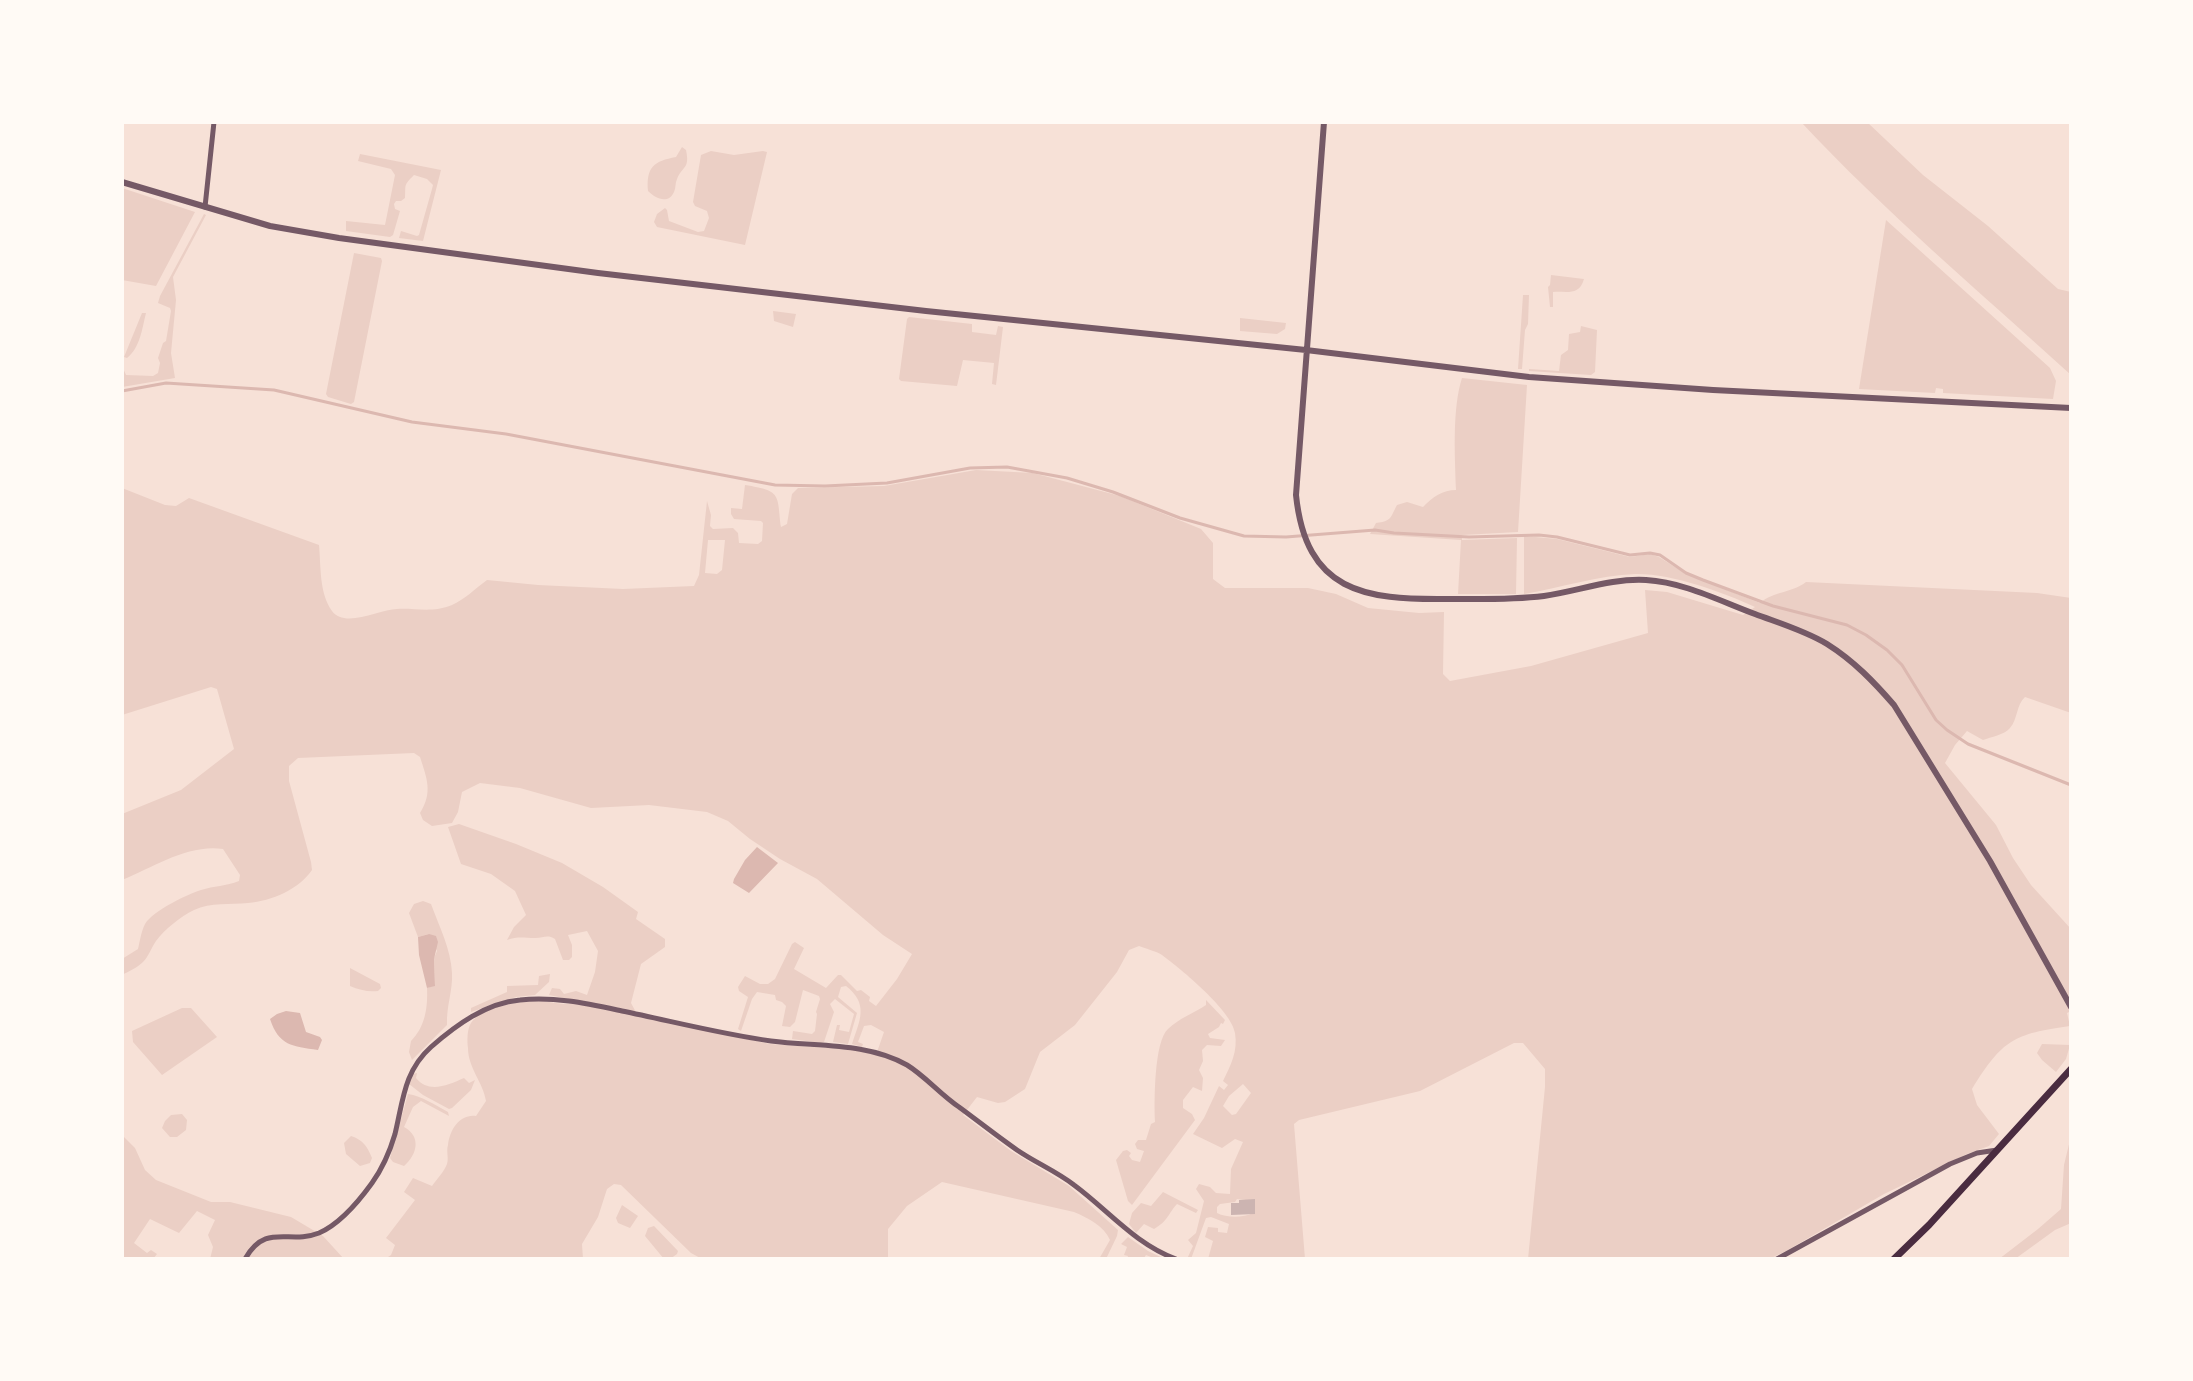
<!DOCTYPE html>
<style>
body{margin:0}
#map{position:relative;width:2193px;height:1381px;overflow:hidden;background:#f7e1d7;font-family:Lora,serif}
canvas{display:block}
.frame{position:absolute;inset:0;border:124px solid #fffaf5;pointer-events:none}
</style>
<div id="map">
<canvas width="2193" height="1381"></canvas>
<div class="frame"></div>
</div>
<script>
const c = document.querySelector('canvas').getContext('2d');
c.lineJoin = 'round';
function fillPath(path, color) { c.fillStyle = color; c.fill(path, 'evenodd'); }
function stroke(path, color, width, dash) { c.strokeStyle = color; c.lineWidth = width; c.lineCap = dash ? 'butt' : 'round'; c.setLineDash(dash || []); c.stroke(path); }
fillPath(new Path2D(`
 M1801,122H1867L1923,175L1988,226L2058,289L2071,292V375C1980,292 1885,212 1801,122Z
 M682,147L686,150C690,169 683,165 677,179C675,183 676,188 674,192C668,205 655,198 648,191C646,167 654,161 676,157Z
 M711,151L734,155L763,151L767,152L745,245L657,227L654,222L657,214L665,208L667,210L669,221L698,232L704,231L709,218L707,211L695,206L693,202L701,155Z
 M360,154L441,170L423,241L399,238L401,231L417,236L419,235L432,189L433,185L427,179L414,175C403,186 406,184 405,198L401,201H396L394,204L395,209L400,211L393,235L390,237L346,231V221L385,225L395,175L391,169L358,161Z
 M122,188L195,212L156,286L122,280Z
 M204,214L206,215L173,277L176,300L171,353L175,378L122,387V366L126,375L153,376L158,373L160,363L158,358L163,343L166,341L171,311L170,308L158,303L160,296Z
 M1886,220L2050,368L2056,381L2053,399L1943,393V389L1936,388L1935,393L1859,389Z
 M354,253L381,258L382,261L354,402L351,404L328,397L326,394Z
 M1551,275L1584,279C1579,296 1568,291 1553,292V307H1550L1548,287L1550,285Z
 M1523,295H1529L1528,324L1525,330L1522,369H1518Z
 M773,311L796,314L793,327L774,321Z
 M142,313H146C142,329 140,348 127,358L124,357Z
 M909,317L972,324V332L996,335L998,326L1003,327L996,385L992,384L994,363L963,360L957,386L901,381L899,379L907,319Z
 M1240,318L1286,323L1285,329L1277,334L1240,331Z
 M1581,326L1597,330L1595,372L1591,375L1529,371V369L1559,371L1561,355L1568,350L1569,334L1580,332Z
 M1462,378L1527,385L1518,532L1462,535V540L1517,538L1516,594H1458L1461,540L1370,534L1376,523C1392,521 1390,518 1397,505L1407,502L1423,507C1432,497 1443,490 1456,490C1455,457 1452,409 1462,378Z
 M976,470L1033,473L1120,496L1201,529L1213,543V579L1225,588H1308L1336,594L1368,608L1419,613L1444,612L1443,674L1450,681L1531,666L1648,633L1645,590L1667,592L1743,615L1755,607C1723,592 1670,573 1635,574C1599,575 1560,588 1524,594V536L1557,539L1630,557L1650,554L1659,557L1686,574L1760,603C1774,591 1792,593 1806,582L2037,593L2071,598V713L2025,697C2016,705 2018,719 2010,728C2004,735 1991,737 1983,740L1967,731L1955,745L1945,763L1996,825L2013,858L2031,885L2071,929V1011L2067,1013L2070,1026C2014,1034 2003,1039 1972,1089L1977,1105L1999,1134L1989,1146L1967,1154L1884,1194L1786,1251L1769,1259H1528L1545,1087V1069L1523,1043H1514L1420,1091L1299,1120L1294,1124L1305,1259H1208L1213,1241L1205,1237L1208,1227L1218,1228V1232L1227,1233L1229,1224L1211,1217L1206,1218L1191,1259H1187L1193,1246L1188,1240L1196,1233L1204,1201L1196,1189L1199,1184L1210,1187L1216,1193L1230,1194L1231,1169L1243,1142L1235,1139L1222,1148L1193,1134L1204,1118L1219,1086L1224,1090L1228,1085L1223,1081C1231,1065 1238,1051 1235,1033C1232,1011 1181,969 1162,955C1156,951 1146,949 1139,946L1129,950L1117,972L1075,1025L1040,1052L1025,1089L1005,1102L998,1103L977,1097L963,1115L1011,1151L1069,1186L1118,1230L1117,1236L1106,1259H1099L1110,1240C1104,1226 1088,1218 1074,1212L942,1182L907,1206L888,1229V1259H702L691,1253L621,1185L614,1184L607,1189L598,1217L582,1244L583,1259H385L391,1255L395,1245L386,1238L415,1200L404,1192L413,1178L432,1186C436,1180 444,1172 447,1164C449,1158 446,1151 448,1145C450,1129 460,1114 476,1116L486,1101C483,1082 468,1068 468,1048C467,1041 467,1029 471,1023C481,1006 523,1000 542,1001C554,1002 568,1007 578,1001L549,995L552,988L560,989L564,994L576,991L587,995L595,972L598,951L587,931L568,935L572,945V957L569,960H563L555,939C547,934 544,938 535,938C524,938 518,936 507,940L514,927L526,915L515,891L491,874L461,864L448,827L459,824L516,844L562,863L603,887L638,912L636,919L665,939V947L641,964L631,1003L638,1016L770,1044L856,1050L876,1055L884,1032L871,1025L864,1026L858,1042L863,1044L862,1047L852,1044C860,1020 869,1004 846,986L841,987L838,997L857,1013L848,1044L833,1042L837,1025H840L839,1030L849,1032L854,1014L835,999L830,1004L834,1012L824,1042L821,1043L792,1039L793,1031L812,1034L815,1031L817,1014L816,1012L820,999L819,996L803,990L795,1022L790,1027L782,1026L786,1006L782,1002L776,1000L775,995L757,992L752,999L741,1031L738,1029L748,997L739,991L738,987L745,976L760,984H768L775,979L792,944L795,942L804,948L794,969L826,988L838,975H841L857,991L861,990L870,997L869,1001L876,1006L897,979L912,954L883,935L817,879L780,859L750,839L728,821L707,812L649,805L591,808L520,788L480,783L462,792L458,812L452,823L432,826L423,820L420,813C433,792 427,779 420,757L414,753L298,758L289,766V781L311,862L312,870C299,889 272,901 248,903C230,905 211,902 194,910C180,917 165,929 156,941C151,948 149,956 143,962C137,968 129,971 122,975V959L138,949C140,941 141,932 145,924C154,910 186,895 201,890C214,886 226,886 239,881L240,875L223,849C188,844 154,867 122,880V814L181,790L234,749L217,689L211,687L122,715V488L165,505L176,506L189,498L319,545C321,566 319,593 332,611C345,629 380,609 397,609C416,608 433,613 452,605C464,600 476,588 487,580L538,585L623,589L694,586L699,575L707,501L711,515L710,526L713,529L733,528L738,533L739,543L758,544L762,541L763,523L761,521L734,519L731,514V508L742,509L745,485C782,491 777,494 781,527L787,524L792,494L798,488L884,486ZM708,540H725L722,570L717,574L705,573ZM1243,1084L1251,1093L1236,1114L1232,1115L1223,1106L1229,1096ZM1237,1199L1253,1201V1213C1243,1218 1227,1218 1217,1213V1207L1220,1204L1235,1202Z
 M423,901L431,904C439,926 451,949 452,973C453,990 446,1007 447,1025L412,1060L409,1052L411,1041C425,1027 428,1008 427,988L435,985L434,958L437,951L429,934L418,937L409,913L414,904Z
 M350,968L380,984L381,988L378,991C368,992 359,990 350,986Z
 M550,974L549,982L535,995L516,997L471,1012V1008L507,992V986L538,985L539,976Z
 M1206,1000L1225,1020L1223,1024L1221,1023L1219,1027L1208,1034L1210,1038L1225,1040L1221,1046L1207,1045L1202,1050L1203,1061L1199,1070L1203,1078L1202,1091L1193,1087L1183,1100V1108L1192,1114L1195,1120L1132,1205L1128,1201L1116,1160L1123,1151L1127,1150L1131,1153L1129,1156L1132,1160L1140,1162L1144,1151L1137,1149L1135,1144L1138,1140H1146L1151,1124L1155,1122C1154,1103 1154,1041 1168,1029C1178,1019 1194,1013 1206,1005Z
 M182,1008H191L217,1037L162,1075L133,1042L132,1031Z
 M2042,1044L2070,1045L2066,1059L2056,1072L2042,1060L2037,1053Z
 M417,1073L416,1078C429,1094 448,1085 464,1078L469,1083L475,1080L471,1090L452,1108L449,1109L423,1095L409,1084L413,1074Z
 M408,1094C422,1096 435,1105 448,1112L449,1116L421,1101L413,1107L404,1127C421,1136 418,1154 404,1166L393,1162L390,1158Z
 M182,1114L187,1120L186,1130L177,1137H170L162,1128L165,1121L171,1115Z
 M122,1135L135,1148L145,1170L156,1180L211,1202H230L291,1217L323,1236L344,1259H210L213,1247L208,1235L215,1220L197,1211L179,1233L150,1219L134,1243L147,1253L151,1250L157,1254L153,1259H122Z
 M351,1136C363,1140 367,1146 372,1158L370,1163L360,1166L346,1154L344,1143Z
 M2071,1136V1223L2055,1230L2015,1259H1999L2038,1229L2061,1209L2064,1165Z
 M1163,1192L1198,1210L1196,1213L1177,1204C1168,1214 1168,1221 1154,1229L1144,1224L1136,1233L1129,1224L1132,1213L1141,1203L1151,1206Z
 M622,1205L638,1216L630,1228L618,1223L616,1218Z
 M654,1226L678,1251L677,1254L670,1259H664L645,1236L648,1228Z
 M1128,1237L1148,1251L1165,1259H1156L1146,1255L1144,1258L1127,1259L1128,1256L1124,1255L1127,1247L1121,1244Z`), '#ebcfc5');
fillPath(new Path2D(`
 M757,847L778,863L749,893L733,883L734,879L745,860Z
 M429,934L436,936L438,942L434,959L435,986L427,988L419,955L418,937Z
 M286,1011L300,1013L306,1032L320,1037L322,1040L318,1050C292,1046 279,1046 270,1019L277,1014Z`), '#dcb8b0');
stroke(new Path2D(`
 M122,391L166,383L274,390L412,422L506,434L775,485L825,486L887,483L970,468L1007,467L1067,478L1113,492L1180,518L1244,536L1286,537L1375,530L1394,533L1469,537L1539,535L1557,537L1630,555L1650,553L1660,555L1686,573L1703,580L1773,606L1847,625L1866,635L1887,650L1902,665L1936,720L1947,730L1968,744L2071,785`), '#dcb8b0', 3);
fillPath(new Path2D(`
 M1255,1199V1214L1231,1215V1203H1239V1200Z`), '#ccb4b1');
stroke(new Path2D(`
 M205,207L214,122
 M245,1259C266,1222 289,1245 319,1233C340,1224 359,1201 372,1183C382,1169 390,1151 395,1134C403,1101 404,1071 431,1047C456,1025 486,1003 520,1000C554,996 589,1004 622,1011C671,1021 721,1034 771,1041C816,1047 866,1042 907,1065C925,1076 941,1095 959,1107C978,1121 997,1136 1017,1150C1036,1163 1056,1171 1074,1185C1108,1210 1135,1244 1176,1259
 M1777,1259L1950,1164L1977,1153L1997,1150`), '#755966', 5);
stroke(new Path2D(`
 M1324,122L1296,495C1306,592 1364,600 1447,599C1480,599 1512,600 1544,596C1578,591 1612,578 1646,580C1683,582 1720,601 1755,614C1779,623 1806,631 1827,644C1854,661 1874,682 1894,705L1990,861L2071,1007
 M122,182L270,226L339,238L598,273L926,311L1306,350L1529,377L1713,390L2071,408`), '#755966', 6);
stroke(new Path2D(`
 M1894,1259L1929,1225L2071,1069`), '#4a2c40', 7);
</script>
